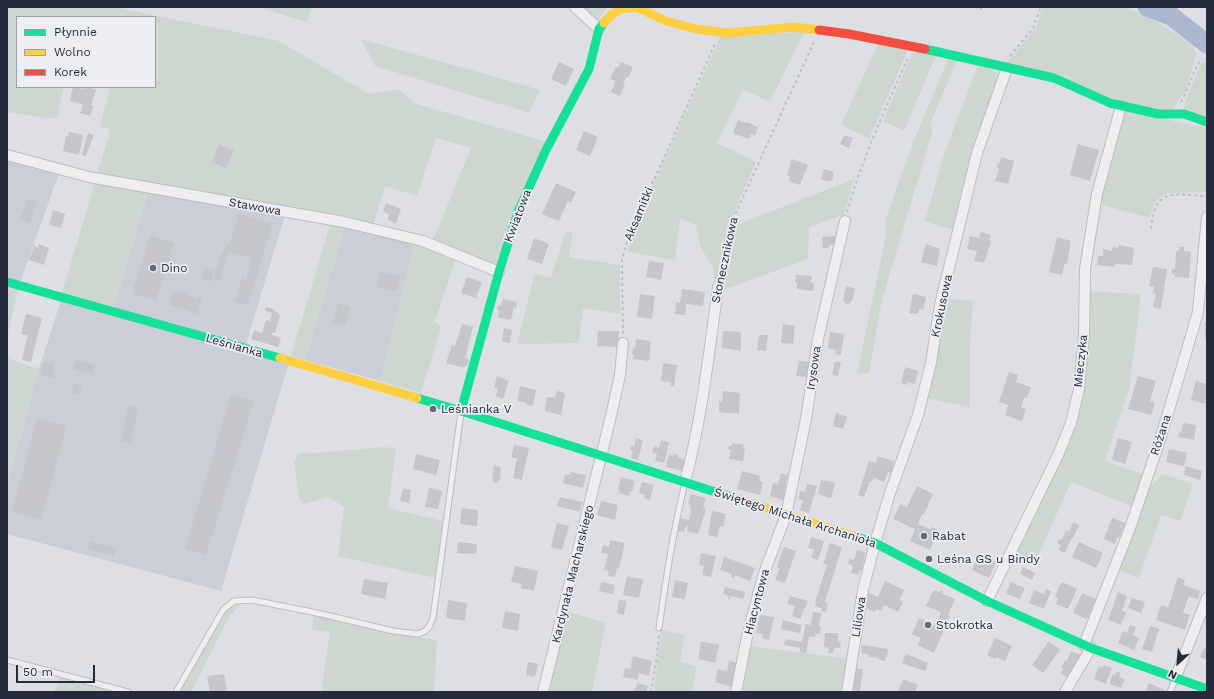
<!DOCTYPE html>
<meta charset="utf-8">
<style>
body{margin:0}
#map{position:relative;width:1214px;height:699px;overflow:hidden;background:#dedfe4;font-family:"Work Sans",sans-serif}
canvas{display:block}
.frame{position:absolute;inset:0;border:8px solid #262a3d;pointer-events:none}
.legend{position:absolute;left:16px;top:16px;width:140px;height:72px;box-sizing:border-box;background:#eceef4;border:1px solid #9da0ab;margin:0;padding:5px 7px;list-style:none;font-size:12px;color:#262a3d}
.legend li{display:flex;align-items:center;gap:8px;height:20px}
.legend b{width:20px;border:1px solid #9da0ab}
.north{position:absolute;left:1158px;top:643px;width:40px;height:40px;-webkit-text-stroke:3px #eceef4;paint-order:stroke;rotate:206deg;font-size:11px;font-weight:700;line-height:16px;text-align:center;color:#262a3d}
.north::after{content:'';display:block;margin:auto;width:14px;height:18px;background:#262a3d;clip-path:polygon(50% 0,100% 100%,50% 72%,0 100%)}
.scale{position:absolute;left:16px;top:665px;width:79px;height:18px;box-sizing:border-box;border:2px solid #262a3d;border-top:0;padding-left:5px;font-size:12px;line-height:14px;white-space:nowrap;color:#262a3d;-webkit-text-stroke:3px #eceef4;paint-order:stroke}
</style>
<div id="map">
<canvas width="1214" height="699"></canvas>
<div class="frame"></div>
<ul class="legend">
<li><b style="height:5px;background:#16e098"></b>Płynnie</li>
<li><b style="height:5px;background:#ffcf43"></b>Wolno</li>
<li><b style="height:5px;background:#f24e42"></b>Korek</li>
</ul>
<div class="north">N</div>
<div class="scale">50 m</div>
</div>
<script>
const c = document.querySelector('canvas').getContext('2d');
c.lineJoin = 'round';
function fillPath(path, color) { c.fillStyle = color; c.fill(path, 'evenodd'); }
function stroke(path, color, width, dash) { c.strokeStyle = color; c.lineWidth = width; c.lineCap = dash ? 'butt' : 'round'; c.setLineDash(dash || []); c.stroke(path); }
function drawText(font, color, halo, rows, align = 'center') {
  c.font = font + ' "Work Sans",sans-serif'; c.lineWidth = 3.5; c.setLineDash([]); c.textBaseline = 'middle'; c.strokeStyle = halo; c.fillStyle = color; for (const [text, x, y, turn = 0] of rows) {
    c.save(); c.translate(x, y); c.rotate((+turn || 0) * Math.PI / 180); c.textAlign = isNaN(turn) ? turn : align; if (halo) c.strokeText(text, 0, 0); c.fillText(text, 0, 0); c.restore();
  }
}
fillPath(new Path2D(`
 M7,155L60,171L19,285L7,282Z
 M148,192L285,215L245,348L289,362L221,591L7,534V485L39,369L62,297L114,307Z
 M345,226L415,244L380,381L305,360Z`), '#ccced7');
fillPath(new Path2D(`
 M7,7H114L279,41L369,94L398,89L414,103L547,142L499,272L431,245L471,148L436,138L417,196L385,186L372,229L96,178L111,129L100,127L110,87H155V17H17V87H64L57,118H45L7,112Z
 M256,7H312L307,22Z
 M575,7H608L599,18V29Z
 M1043,7H1110L1115,9L1116,7H1126L1154,20L1192,44L1196,55L1193,66L1186,89L1173,110L1157,112L1005,65L1036,27Z
 M804,32L770,102L743,89L717,143L756,162L729,224L715,285L713,268L700,246L696,225L680,219L675,260L628,252L634,226L721,36Z
 M361,39L520,84L540,90L529,113L375,66Z
 M879,42L906,48V54L869,139L841,125Z
 M913,52L936,55L904,131L883,121Z
 M948,59L957,60L931,122L932,133L882,300L869,373L857,374L886,235L885,221L912,145Z
 M1207,61V119L1183,108L1199,67L1203,62Z
 M978,65L999,73L1000,76L956,231L925,221L943,157Z
 M1124,109L1191,125L1207,127V192L1168,193C1156,197 1153,206 1150,218L1099,204Z
 M854,179L844,215L809,227L808,259L720,291L734,226Z
 M95,182L148,192L114,307L62,293Z
 M330,225L345,226L305,360L291,356Z
 M566,231L573,233L569,257L620,265V314L583,308L579,343L517,344L535,273L551,278Z
 M415,244L456,258L435,321L441,328L421,393L380,381Z
 M7,282L19,285L7,338Z
 M1087,291L1140,294L1139,314L1129,389L1105,461L1145,475L1134,507L1071,482L1035,563L1013,554L1075,427L1085,382Z
 M944,298L973,301L970,344V407L926,398Z
 M7,358L39,369L7,485Z
 M385,447L396,449L388,508L443,521L435,578L338,556L344,507L329,497L304,504L299,499L294,461L299,454Z
 M1162,474L1193,484L1180,521L1161,515L1139,578L1118,570L1148,490Z
 M234,601H240V605L229,617L191,692H176L223,610Z
 M311,612L393,631V634L437,640L434,692H321L330,632L312,630L313,618Z
 M568,612L606,623L592,692H549Z
 M661,630L685,635L680,662L697,666L692,692H649L650,691H654Z
 M749,646L849,659L845,692H754L740,689Z
 M61,674L128,692H54Z`), '#cdd7cf');
stroke(new Path2D(`
 M1147,7L1171,16L1207,44`), '#acb6d0', 19);
fillPath(new Path2D(`
 M559,62L574,69L566,86L551,79Z
 M621,62L633,67L628,78L626,77L623,84L625,85L620,96L611,92L616,81L610,79L616,67L618,68Z
 M74,87L84,89V87H88L96,90L91,105L94,106L90,116L80,113L83,104L70,101L72,90Z
 M738,120L745,123L746,122L758,127L755,136L751,134L749,139L733,133Z
 M584,131L598,137L590,156L576,150Z
 M69,132L83,135L79,155L63,151L66,136L68,137Z
 M88,133L94,135L86,156L82,155Z
 M844,135L853,138L849,148L840,144Z
 M219,144L234,150L226,168L212,162Z
 M1078,144L1099,150L1090,181L1070,175Z
 M1001,157L1014,161L1008,184L995,181L999,169L997,168L998,163H1000Z
 M792,159L808,165L800,185L789,181L790,176L787,175Z
 M824,169L834,172L832,181L829,180L828,182L821,179Z
 M556,183L576,192L571,203L568,201L559,221L542,214Z
 M27,199L37,202L30,223L20,220Z
 M386,203L401,209L396,223L388,220L389,214L383,212Z
 M53,210L65,214L61,228L49,225Z
 M239,214L273,223L248,305L235,302L242,277L246,279L252,258L228,252L220,281L214,279L222,250L224,251L227,242L230,243Z
 M981,232L991,235L989,241H991L984,263L974,261L977,251L967,249L970,236L979,238Z
 M150,235L174,243L156,301L132,294Z
 M835,236L836,245H829V248H823L822,237Z
 M1057,237L1071,241L1067,264L1065,263L1062,275L1049,272Z
 M534,238L549,244L542,264L527,259Z
 M39,244L49,248L44,265L29,260L34,246L38,248Z
 M926,244L940,249L937,266L921,262Z
 M1119,245L1134,248L1132,265L1115,264L1114,267L1097,265L1098,256H1103V249L1112,251L1113,247L1119,248Z
 M1179,247H1184V251L1191,252L1189,278L1175,277V274H1172V269H1175L1176,251H1179Z
 M649,261L664,263L661,280L646,277Z
 M1153,267L1167,269L1161,309L1153,307L1156,293H1153L1154,287L1149,286Z
 M204,269L214,272L211,282L201,279Z
 M380,272L400,276L397,291L377,287Z
 M796,275L812,276L811,283H814L813,291L797,289V282H795Z
 M467,277L482,282L476,298L461,293Z
 M846,286L855,289L852,301L848,304L845,303L843,300Z
 M682,289L705,292L703,306L686,304L685,315L675,314L676,302L680,303Z
 M173,291L182,294L183,291L189,293L188,296L197,299L198,295L202,296L197,314L169,305Z
 M640,294L655,296L652,319L637,317Z
 M913,294L926,297L923,310L919,309L918,314L913,313L912,314L909,313Z
 M503,299L517,302L516,308L514,307L511,320L498,318L499,310H497L498,305H501Z
 M338,303L350,307L345,325L333,322Z
 M266,307L274,309L273,311L277,312L280,316L275,333H272V335L281,338L278,347L251,339L254,330L262,333L266,320L270,321L272,313L265,311Z
 M26,314L42,318L31,362L22,360L28,335L21,334Z
 M1205,322H1207V338H1205Z
 M462,324L473,327L465,358L469,360L467,366H465L464,368L446,363L452,345L455,346Z
 M783,324L795,326L793,344L781,343Z
 M504,328L512,330L510,343L502,342Z
 M598,331H619L618,347L597,346Z
 M723,331L741,332V351L722,348Z
 M830,332L844,334L841,355L835,354L836,350L828,348Z
 M759,335H768L766,351L757,350Z
 M636,339L651,341L649,361L633,359L634,355H632L633,348L635,349Z
 M76,360L95,365L92,374L73,369Z
 M44,361L54,364L52,373H54L53,378L40,375Z
 M799,361L809,362L807,377L796,376Z
 M835,361L841,362L838,376L832,375Z
 M663,363L677,365L674,386H671V382L661,381Z
 M905,367L918,371L915,384L908,382L907,385L901,383Z
 M1009,372L1018,375L1016,382L1031,387L1027,398H1024L1021,408L1026,409L1022,421L1005,415L1008,405L999,402Z
 M497,376L509,381L503,399L496,396L498,389L494,388Z
 M1138,376L1156,381L1150,401L1155,403L1151,415L1128,409Z
 M1196,381L1207,384V399L1205,404L1191,400Z
 M74,383L83,386L80,395L71,393Z
 M520,386L536,390L533,406L526,405L527,403L517,401Z
 M557,391L565,393L561,415L545,411L547,397L555,398Z
 M723,391L740,393L739,414L719,412V401L722,402Z
 M231,395L254,401L206,555L185,549Z
 M128,405L139,407L130,443L121,441Z
 M836,413L847,417L843,429L833,426Z
 M37,418L67,426L41,520L12,512Z
 M1183,423L1196,425L1194,440L1178,437L1179,431L1181,432Z
 M636,438L643,440L638,460L631,458L633,451L630,450L631,446L634,447Z
 M1118,438L1132,442L1125,464L1112,460Z
 M661,440L669,442L664,463L655,461L657,454L652,453L654,446L659,448Z
 M732,443L744,445L743,448L745,449L743,461L729,459L731,450L728,449L729,446H732Z
 M514,445L529,448L522,480L513,478L517,458L511,457Z
 M1169,449L1187,453L1184,466L1166,462Z
 M416,454L440,460L436,475L413,469Z
 M674,454L678,455V457L685,460L682,471L666,467L669,455L673,456Z
 M878,456L894,461L891,473L888,472L884,482L874,478L872,482L870,481L864,497L858,495L869,461L876,463Z
 M494,465L501,467L500,480H498V483L493,482L494,479H492Z
 M1186,466L1202,471L1200,480L1184,475Z
 M742,471L760,476L759,481L763,482L760,495L737,489Z
 M571,472L586,475L583,488L563,483L565,474L570,475Z
 M781,473L788,475L785,486L787,487L783,500L770,496L773,483L778,484Z
 M621,477L635,481L632,492L630,491L629,496L619,493L620,489H618Z
 M821,480L835,483L831,498L818,494Z
 M642,482L654,485L650,500L644,498L645,495L639,493Z
 M807,484L817,486L809,513L800,510L803,500L798,499L800,491L805,492Z
 M917,486L933,494L924,514H922L918,524L930,529L931,527L939,530L930,550L910,541L915,529L893,519L900,504L907,507Z
 M403,488L411,490L409,503L400,501Z
 M429,488L442,491L438,509L425,507Z
 M691,494L706,498L703,508L706,509L698,534L687,531L688,527L686,526L684,532L678,531L680,518L689,520L692,510L690,509L691,505L688,504Z
 M560,497L582,502L580,512L557,506Z
 M601,501L618,505L615,520L597,515Z
 M462,508L478,510L477,526L460,524Z
 M712,511L726,514L723,527L720,526L717,537L708,535Z
 M1112,518L1125,523L1119,538L1117,537L1115,544L1104,539Z
 M1073,522L1079,525L1073,538L1072,537L1065,553L1059,550L1061,545L1057,543L1059,539L1062,540L1066,530L1069,532Z
 M557,523L569,526L562,550L551,547Z
 M811,537L824,541L818,560L811,557L814,550L808,548Z
 M610,540L625,543L619,568H617L615,577L608,576L609,571L604,570L608,554L601,553L603,545L609,547Z
 M90,541L116,548L114,556L88,549Z
 M458,542L477,544L476,554L457,553Z
 M1079,542L1103,553L1096,568L1072,557Z
 M830,543L842,547L825,602L828,604L826,612L821,611L822,609L815,606L816,603L815,602L827,565L823,564Z
 M784,547L796,551L785,583L775,580L780,568L777,567Z
 M857,550L865,552L862,571L860,570L858,575L851,573L853,566L848,564L850,559L854,560Z
 M701,553L716,556L711,577L702,575L704,566L699,565Z
 M978,555L985,558L986,556L992,558L991,560L996,563L989,578L972,570Z
 M724,557L755,568L750,581L735,575L734,578L731,577L732,574L720,570Z
 M515,566L538,571L534,591L521,588L522,584L511,582Z
 M1023,567L1035,573L1032,580L1020,574Z
 M627,576L643,579L639,598L623,595Z
 M1178,577L1185,580L1183,585L1200,591L1198,599L1189,596L1183,613L1190,615L1185,630L1156,620L1161,605L1168,608Z
 M364,579L388,583L385,599L361,594Z
 M675,580L688,583L685,599L672,597Z
 M885,581L904,590L900,600L903,602L898,612L884,605L881,611L876,609L875,612L866,608L869,593L878,597Z
 M601,582L615,585L613,594L599,591Z
 M1011,582L1025,588L1020,599L1006,594Z
 M1062,582L1077,589L1068,609L1056,604L1058,598L1055,596Z
 M725,587L745,592L743,599L731,596L730,599H728L729,596L723,594Z
 M1046,589L1051,591L1044,609L1029,603L1034,590L1044,594Z
 M934,590L940,592L941,590L943,591L942,594L955,599L948,615L950,616L934,653L917,645L921,638L912,634L919,618L935,625L941,612L926,606Z
 M1118,592L1127,596L1122,611L1126,612L1121,625L1108,620Z
 M1082,593L1096,599L1087,619L1073,613Z
 M790,596L808,601L805,609L804,608L801,619L792,616L795,606L787,604Z
 M1132,598L1145,602L1141,613L1128,608Z
 M448,600L467,603L465,621L446,618Z
 M619,600L626,601L624,615L617,613Z
 M505,611L520,614L518,631L502,628Z
 M813,612L821,613L819,627H821L819,634L815,633V637L809,636L806,653L800,652V648L784,645L785,639L802,642L806,624L811,625Z
 M760,615L774,617L769,640L762,638L763,634L756,633Z
 M783,620L802,625L800,633L781,629Z
 M1130,625L1136,627L1133,635L1139,638L1134,650L1118,643L1123,631L1127,633Z
 M1150,626L1159,629L1152,652L1142,649Z
 M825,633H838V641H841L840,648H834L833,653H828L829,648L824,647Z
 M995,638L1012,646L1005,661L996,657L995,659L987,655Z
 M701,641L719,645L715,663L698,659Z
 M1049,641L1060,650L1043,673L1032,665Z
 M862,645L888,649L887,657H886L885,661L879,660V658L869,657V655L861,653Z
 M1204,648L1207,649V660L1200,657Z
 M1071,651L1081,655L1070,678L1061,674L1063,669L1061,668L1065,660L1067,661Z
 M906,654L928,663L925,671L902,663Z
 M633,656L652,661L649,676L639,673L638,680L623,677L625,668L630,669Z
 M729,661L739,663L733,687L715,682L718,669L727,671Z
 M528,662L538,664L535,677L526,675Z
 M1104,665L1112,668L1106,684L1094,679L1099,666L1102,668Z
 M854,668L863,669L860,691L851,690Z
 M1117,671L1121,673L1119,677L1125,679L1121,688L1109,684L1113,674L1115,675Z
 M224,674L227,692H210L207,676Z
 M903,679L918,685L915,692H898Z
 M637,683L648,686L646,692H633L634,688L636,689Z
 M1149,683L1165,690L1164,692H1145Z`), '#c4c6cb');
const lane = new Path2D(`
 M659,628C666,579 673,531 685,483
 M7,660L128,692
 M176,692L223,610L234,601L252,600L322,614L393,631L419,634L425,631L429,627L433,618L461,412
 M1170,692L1175,680`);
const street = new Path2D(`
 M575,7L599,29
 M7,155L89,177L344,222L423,241L499,272
 M685,482C702,418 709,353 718,287
 M987,601L1058,455L1071,423L1079,389L1084,334L1085,269L1097,194L1121,106
 M1084,645L1130,528L1158,446L1181,370L1198,312L1207,217
 M1175,679L1207,598
 M543,692L611,416L620,375L623,343
 M736,692L747,637L763,576L786,515L806,419L818,339L845,221
 M847,692L863,590L875,543L890,493L918,415L931,363L940,305L977,153L1007,68
 M1065,692L1091,648`);
stroke(lane, '#bdbdc2', 7);
stroke(street, '#bdbdc2', 12);
stroke(new Path2D(`
 M974,7L982,9
 M1010,56L1033,28L1041,7
 M1181,102C1189,88 1192,72 1202,58
 M847,212C862,159 885,109 908,58
 M1151,229C1155,186 1173,195 1207,196
 M720,278L733,219L814,42
 M623,334L622,259L632,225L658,171L715,44
 M651,692L656,662L659,635`), '#bfc0c6', 2, [3, 3]);
stroke(lane, '#eeeef1', 5);
stroke(street, '#eeeef1', 10);
stroke(new Path2D(`
 M925,49L1054,78L1110,103L1158,114H1184L1207,122
 M7,282L280,358
 M417,398L461,411L731,497
 M461,411L499,272L518,212L546,150L589,69L599,29L604,23
 M853,536L875,543L987,601L1091,648L1207,689`), '#16e098', 9);
stroke(new Path2D(`
 M604,23L610,16L620,9L636,7L666,21L696,29L728,33L794,27L819,30
 M280,358L417,398
 M731,497L853,536`), '#ffcf43', 9);
stroke(new Path2D(`
 M819,30L849,34L925,49`), '#f24e42', 9);
for (const [x, y, r, color] of [
 [153,268,4,"#666977"],
 [433,409,4,"#666977"],
 [924,536,4,"#666977"],
 [929,559,4,"#666977"],
 [928,625,4,"#666977"]
]) { const dot = new Path2D(); dot.arc(x, y, r, 0, 2 * Math.PI); c.fillStyle = color; c.fill(dot); stroke(dot, '#eceef4', 1.5); }
drawText('12px', '#262a3d', '#eceef4', [
 ["Stawowa",255,207,10],
 ["Aksamitki",639,214,-67],
 ["Kwiatowa",518,216,-69],
 ["Słonecznikowa",725,260,-78],
 ["Krokusowa",942,306,-78],
 ["Leśnianka",234,346,16],
 ["Mieczyka",1081,361,-84],
 ["Irysowa",814,368,-82],
 ["Różana",1161,435,-72],
 ["Świętego Michała Archanioła",795,518,18],
 ["Kardynała Macharskiego",573,574,-76],
 ["Hiacyntowa",757,602,-75],
 ["Liliowa",859,617,-81]
]);
drawText('12px', '#262a3d', '#eceef4', [
 ["Dino",161,268],
 ["Leśnianka V",441,409],
 ["Rabat",932,536],
 ["Leśna GS u Bindy",937,559],
 ["Stokrotka",936,625]
], 'left');
</script>
